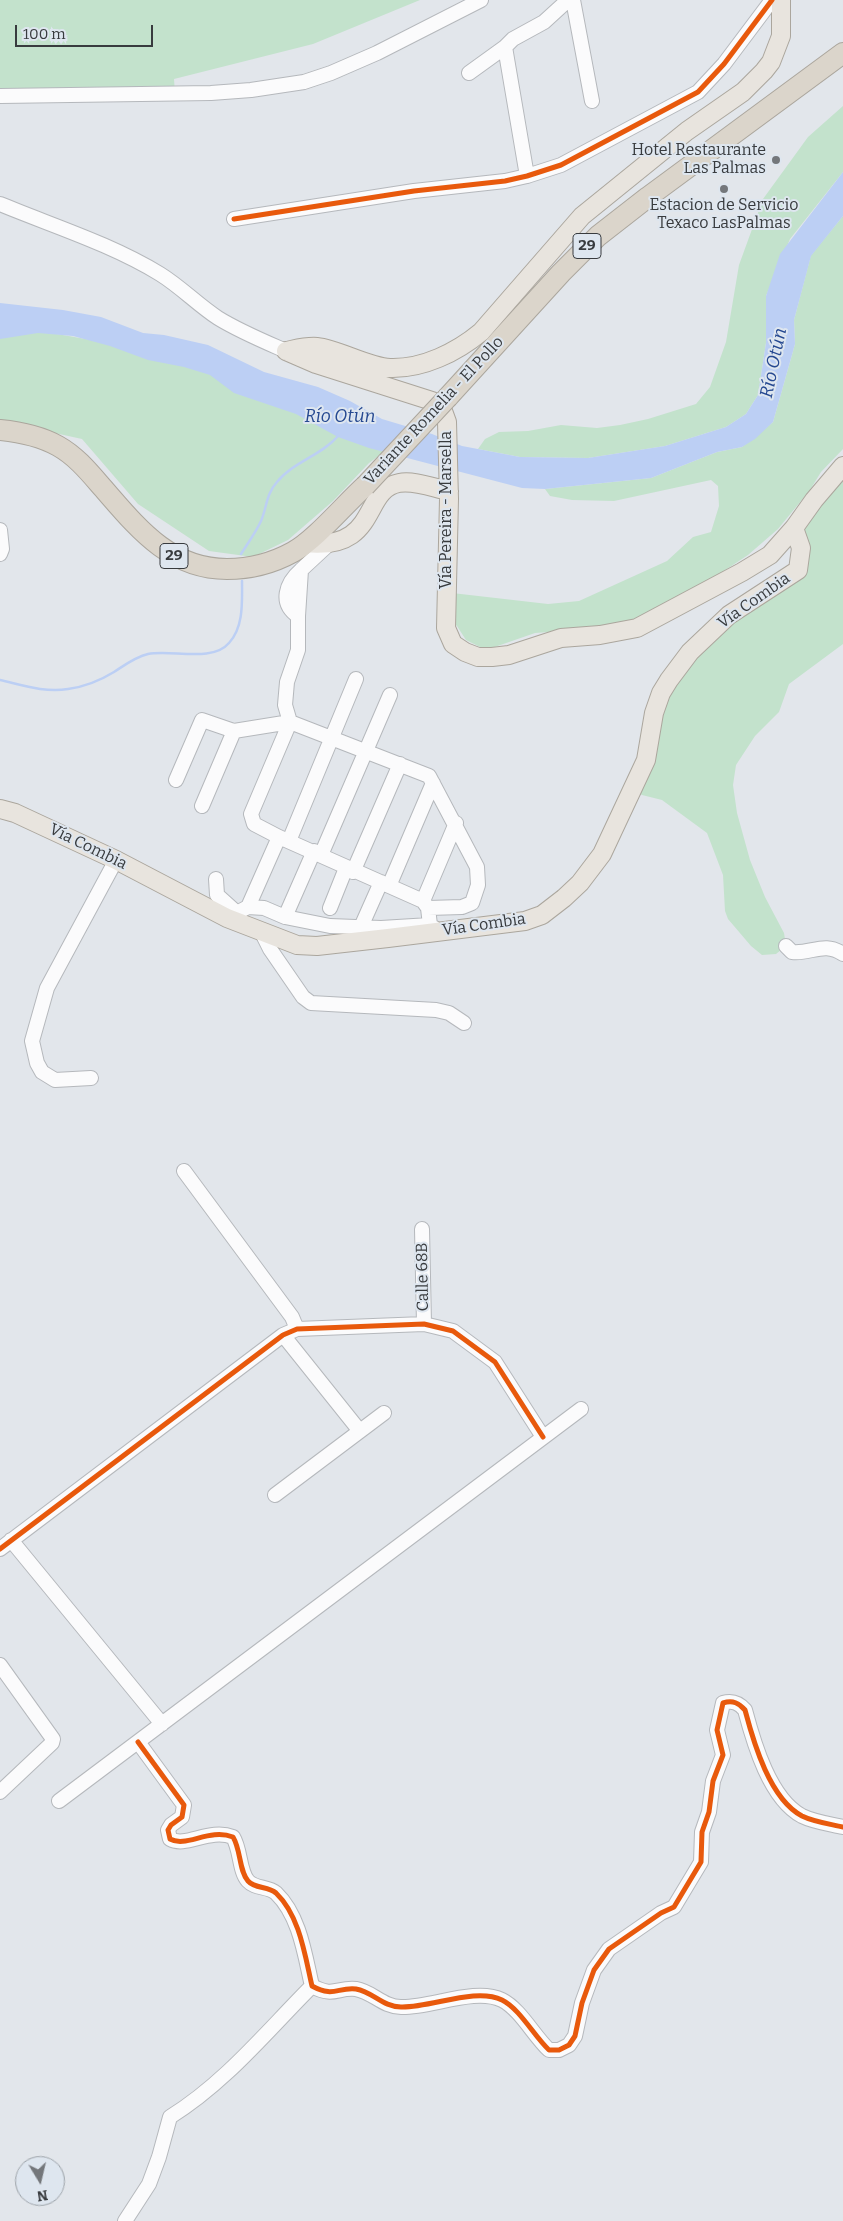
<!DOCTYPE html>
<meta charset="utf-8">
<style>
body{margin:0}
#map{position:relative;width:843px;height:2221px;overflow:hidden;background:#e2e6eb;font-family:Bitter,serif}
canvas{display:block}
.north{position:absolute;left:15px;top:2156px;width:50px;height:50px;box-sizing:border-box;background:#dee6ef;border:1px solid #9ca2a8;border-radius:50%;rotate:171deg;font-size:14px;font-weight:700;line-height:20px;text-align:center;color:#383b3e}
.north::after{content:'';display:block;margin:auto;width:18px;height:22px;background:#74777b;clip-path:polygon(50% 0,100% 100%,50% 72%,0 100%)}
.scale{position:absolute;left:15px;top:25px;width:138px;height:22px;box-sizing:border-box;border:2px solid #383b3e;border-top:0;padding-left:6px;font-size:15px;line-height:18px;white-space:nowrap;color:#383b3e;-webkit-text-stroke:4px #dee6ef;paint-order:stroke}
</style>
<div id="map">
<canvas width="843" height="2221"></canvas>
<div class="north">N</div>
<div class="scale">100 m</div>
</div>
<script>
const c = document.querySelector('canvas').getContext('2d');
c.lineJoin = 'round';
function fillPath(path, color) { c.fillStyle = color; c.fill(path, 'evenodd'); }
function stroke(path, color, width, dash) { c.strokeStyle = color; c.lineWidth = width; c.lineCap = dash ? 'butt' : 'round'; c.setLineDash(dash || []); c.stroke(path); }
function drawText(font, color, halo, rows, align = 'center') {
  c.font = font + ' Bitter,serif'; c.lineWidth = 4; c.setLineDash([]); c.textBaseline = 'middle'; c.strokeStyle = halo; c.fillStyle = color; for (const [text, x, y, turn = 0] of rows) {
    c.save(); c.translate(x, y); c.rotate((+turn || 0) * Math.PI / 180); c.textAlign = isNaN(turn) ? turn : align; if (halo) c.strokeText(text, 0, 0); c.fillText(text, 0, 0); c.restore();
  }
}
fillPath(new Path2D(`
 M0,0H420L313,44L174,79L175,93L0,96Z
 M843,106V172L790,239L766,296V343L758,395L746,414L726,427L665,446L588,458L520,457L478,449L485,439L499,432L528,431L561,425L597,428L620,425L648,419L696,404L710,387L726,342L739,265L763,199L808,137Z
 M843,216V449L821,472L810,490L778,529L748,555L704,584L628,623L590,629L535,633L486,650L466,640L457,626L449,619L452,593L548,604L579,601L667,561L693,537L711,532L719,506L718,486L711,480L614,501L572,500L550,496L545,489L651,478L717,452L742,447L773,422L795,344L794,320L811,255Z
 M0,324L177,355L400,440L369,463L333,501L288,540L253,557L209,551L138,504L82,439L0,421Z
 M843,466V644L789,684L779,712L755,736L736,765L733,785L737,813L750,860L765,897L784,933L786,946L776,954L762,955L751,946L728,919L725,911L723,875L707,833L662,800L642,795L632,790L654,713L690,652L797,570L794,528Z`), '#c3e2cc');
fillPath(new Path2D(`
 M843,172V216L811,256L794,320L795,344L773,422L755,439L742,447L717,452L651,478L545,489L522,488L369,448L338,437L296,414L234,393L210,375L184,367L148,360L110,346L73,336L38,333L0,339V303L63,310L101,317L143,333L164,335L208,345L264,372L318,387L350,401L382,419L432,434L462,446L520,457L588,458L665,446L726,427L746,414L758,395L766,343V296L780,254Z`), '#bccff4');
stroke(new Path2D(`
 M241,554C248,543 256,532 261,521C267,507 266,494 277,482C293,462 322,455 338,436
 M0,680C22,685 45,693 68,689C83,687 101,680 114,672C125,665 135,657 148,654C171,649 212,663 229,643C244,627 242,601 242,581`), '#bccff4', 2.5);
const minor = new Path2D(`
 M573,0L592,101
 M505,47L527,176
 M469,73L505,47L513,39L544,22L568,0
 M0,96L211,93L251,90L304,82L331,73L377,53L481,0
 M0,204C53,226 111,244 160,274C181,287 198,305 218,318C239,331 263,341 286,351
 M234,219L414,191L505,181L527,176L561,165L698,92L724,64L772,0
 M0,530L2,549L0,554
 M329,544L301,570L298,616V650L287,682L285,705L290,722L251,814L254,824L279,837L423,901L428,908L430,925
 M298,616C279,603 286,583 301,570
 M176,780L202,720L234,731L290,722L429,776L477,867L478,885L472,903L462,907L428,908
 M202,806L234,731
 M289,841L356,679
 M321,855L390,695
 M353,872L400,764
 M216,879L217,895L237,913
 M389,886L433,783
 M423,901L456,823
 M248,907L279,837
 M330,908L346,868
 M285,917L314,851
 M227,918L248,907L264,908L285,917L330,926L381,928L430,925L436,929
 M361,927L381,882
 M261,931L270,949L303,997L311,1003L436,1010L449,1013L464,1023
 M786,946L792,952C812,954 824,941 843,954
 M91,1078L55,1080L42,1072L37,1063L32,1041L47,988L116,860
 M184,1171L292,1317L297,1329
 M422,1229L424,1324
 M283,1335L359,1430
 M275,1495L384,1413
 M11,1540L162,1724
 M0,1549L283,1335L297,1329L424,1324L453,1331L495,1362L543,1437
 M0,1665L53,1739L52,1743L0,1792
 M138,1742L184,1805L182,1817L171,1825L168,1830L170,1839C186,1848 209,1828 233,1837C241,1850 239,1871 248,1881C255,1889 268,1886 276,1893C300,1916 305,1956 312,1986C334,1998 337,1987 356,1989C373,1992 383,2007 401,2007C431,2008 475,1987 502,2000C520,2009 534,2036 549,2050H559L569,2045L575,2036L582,2003L594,1970L609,1949L661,1913L674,1907L701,1862L702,1832L709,1812L713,1781L723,1755L717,1730L723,1703C733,1700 739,1703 745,1710C754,1744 770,1799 802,1816C814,1822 830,1824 843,1827
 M59,1801L581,1409
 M125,2221L149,2184L159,2157L170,2117C225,2083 267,2031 312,1986`);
const major = new Path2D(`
 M286,351L316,364L432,401L443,411L447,422L449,499L446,628L453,644L465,652L478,657H492L509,655L561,638L600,635L637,628L742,572L770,555L794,528L814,500L843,466
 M286,351C296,349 307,346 317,347C338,349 368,367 390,368C423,369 457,352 481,332L582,216L687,131L743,92L764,71L771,62L781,36V0
 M305,543C380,551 361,490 399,483C414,480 434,488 449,491
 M0,809L15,813L116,860L227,918L297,945L317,946L388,938L525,921L542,915L564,898L580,883L602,854L646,760L654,713L661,693L669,680L690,652L729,615L798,570L801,548L794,528`);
const highway = new Path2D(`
 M448,397L561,273L598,236L648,197L843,53
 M0,430C20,432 40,436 58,446C76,456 89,472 102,487C137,527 169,569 227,569C250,569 273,563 293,552C315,540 345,504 365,486`);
stroke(minor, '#b5b8bc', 16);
stroke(major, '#aba69d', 20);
stroke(highway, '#aba69d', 22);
stroke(minor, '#fbfbfc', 14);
stroke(major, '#e8e4de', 18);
stroke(highway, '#dbd5cb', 20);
const highwayBridge = new Path2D(`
 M365,486L448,397`);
stroke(highwayBridge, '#aba69d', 22, []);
stroke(highwayBridge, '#dbd5cb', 20);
stroke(new Path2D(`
 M234,219L414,191L505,181L527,176L561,165L698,92L724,64L772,0
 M0,1549L283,1335L297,1329L424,1324L453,1331L495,1362L543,1437
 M138,1742L184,1805L182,1817L171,1825L168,1830L170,1839C186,1848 209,1828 233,1837C241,1850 239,1871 248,1881C255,1889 268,1886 276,1893C300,1916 305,1956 312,1986C334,1998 337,1987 356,1989C373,1992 383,2007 401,2007C431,2008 475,1987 502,2000C520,2009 534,2036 549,2050H559L569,2045L575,2036L582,2003L594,1970L609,1949L661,1913L674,1907L701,1862L702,1832L709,1812L713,1781L723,1755L717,1730L723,1703C733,1700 739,1703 745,1710C754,1744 770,1799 802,1816C814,1822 830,1824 843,1827`), '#e8590c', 5);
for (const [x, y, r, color] of [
 [776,160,5,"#74777b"],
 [724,189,5,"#74777b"]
]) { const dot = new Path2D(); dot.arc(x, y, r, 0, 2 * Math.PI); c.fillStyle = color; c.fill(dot); stroke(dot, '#dee6ef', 2); }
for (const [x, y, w] of [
 [587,246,28],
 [174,556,28]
]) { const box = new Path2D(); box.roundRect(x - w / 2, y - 12.5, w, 25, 4); c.fillStyle = '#dee6ef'; c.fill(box); stroke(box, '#383b3e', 1); }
drawText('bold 15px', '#383b3e', null, [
 ["29",587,246],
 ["29",174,556]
]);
drawText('16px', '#383b3e', '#dee6ef', [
 ["Hotel Restaurante",766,151],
 ["Las Palmas",766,169],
 ["Estacion de Servicio",724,206,"center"],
 ["Texaco LasPalmas",724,224,"center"]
], 'right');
drawText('16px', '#383b3e', '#dee6ef', [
 ["Variante Romelia - El Pollo",434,411,-47],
 ["Vía Pereira - Marsella",447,510,-90],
 ["Vía Combia",754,601,-35],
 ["Vía Combia",88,847,26],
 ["Vía Combia",484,925,-8],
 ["Calle 68B",423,1277,-91]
]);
drawText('italic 18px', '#264991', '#dee6ef', [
 ["Río Otún",774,363,-78],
 ["Río Otún",340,417]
]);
</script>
